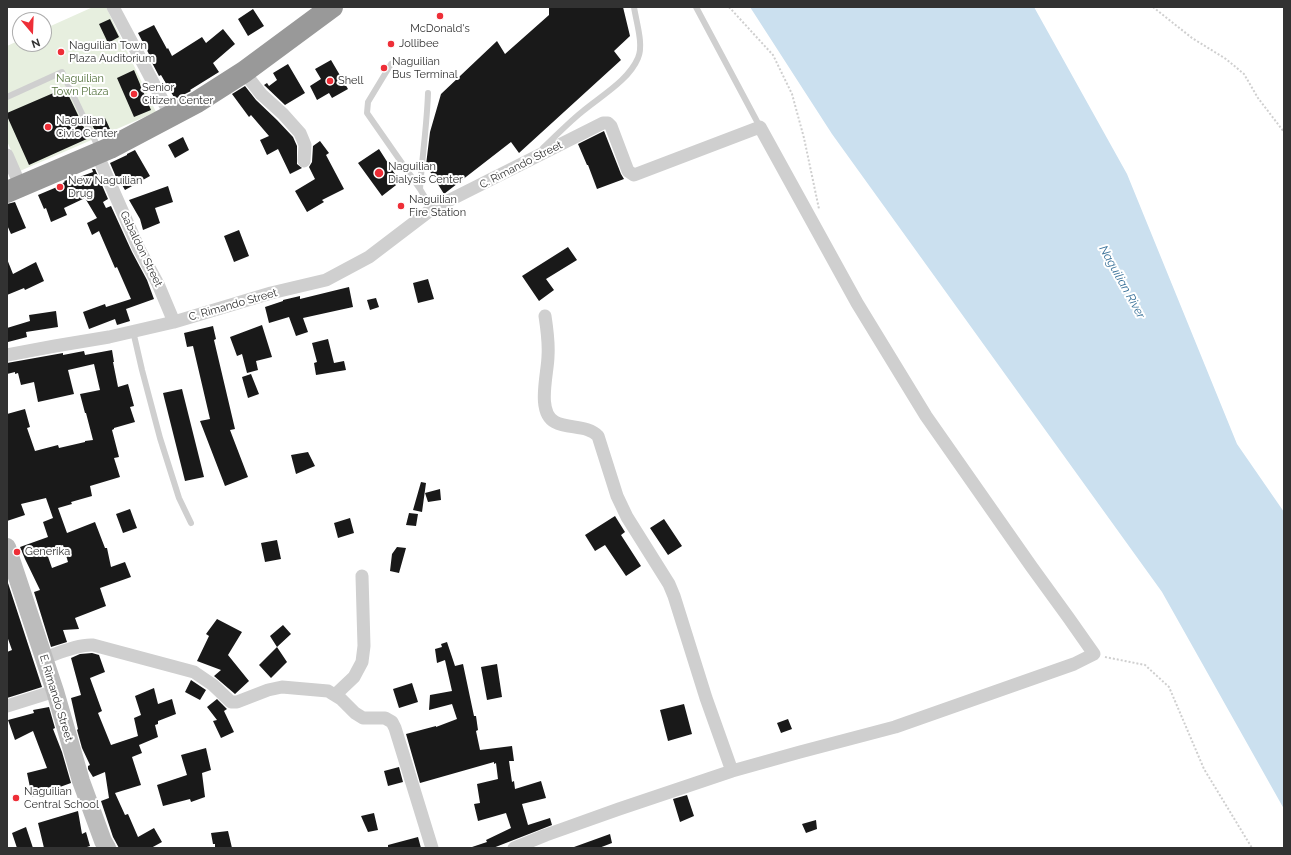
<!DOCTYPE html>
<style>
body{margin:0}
#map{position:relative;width:1291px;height:855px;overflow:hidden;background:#fff;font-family:Raleway,sans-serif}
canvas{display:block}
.frame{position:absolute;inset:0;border:8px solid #323232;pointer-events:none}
.north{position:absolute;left:12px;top:12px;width:40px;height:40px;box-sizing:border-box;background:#fff;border:1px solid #adadad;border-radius:50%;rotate:161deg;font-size:11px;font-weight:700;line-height:16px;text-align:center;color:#323232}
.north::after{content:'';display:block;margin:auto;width:14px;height:18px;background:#ee2e37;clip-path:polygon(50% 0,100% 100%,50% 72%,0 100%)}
</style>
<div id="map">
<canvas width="1291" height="855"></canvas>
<div class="frame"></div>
<div class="north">N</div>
</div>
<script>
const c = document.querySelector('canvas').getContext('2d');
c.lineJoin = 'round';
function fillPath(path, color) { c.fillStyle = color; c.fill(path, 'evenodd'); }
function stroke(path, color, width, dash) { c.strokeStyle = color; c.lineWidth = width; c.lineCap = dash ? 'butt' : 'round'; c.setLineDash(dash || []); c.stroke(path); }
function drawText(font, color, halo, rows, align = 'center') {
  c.font = font + ' Raleway,sans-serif'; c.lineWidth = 4; c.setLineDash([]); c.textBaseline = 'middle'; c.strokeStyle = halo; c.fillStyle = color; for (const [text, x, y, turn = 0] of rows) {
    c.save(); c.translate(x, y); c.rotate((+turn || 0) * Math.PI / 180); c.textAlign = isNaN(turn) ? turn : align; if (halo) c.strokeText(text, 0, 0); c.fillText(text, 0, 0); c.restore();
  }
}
fillPath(new Path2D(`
 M93,7H106L156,112L20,171L7,141V46L20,40V44H44V29Z`), '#e7efdf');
fillPath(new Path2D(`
 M750,7H1034L1127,174L1237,444L1284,512V809L1162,592L832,134Z`), '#cbe0ef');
fillPath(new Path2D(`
 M549,7H623L630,36L614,51L621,60L519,153L511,142L444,194L426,165L430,132L441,94L497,41L505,54L549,15Z
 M253,9L264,26L248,36L238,19Z
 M110,19L119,37L108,43L99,24Z
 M154,25L167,49L168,48L172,56L202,37L206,43L223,29L235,44L213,63L219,72L190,90L191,91L175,99L161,75L159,76L150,59L151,58L138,33Z
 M331,60L348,89L332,98L329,93L317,100L310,86L321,79L315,69Z
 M288,64L305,93L285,105L264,85L267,83L269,86L277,80L273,73Z
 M134,70L151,110L134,117L117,78Z
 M245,86L256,100L277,120L293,137L297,146V164L302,168L290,174L278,149L267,155L260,140L269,136L251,115L249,117L232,94Z
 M65,88L89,138L29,165L7,116V113Z
 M105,118L110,129L97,134L91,123Z
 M604,131L621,174L624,179L597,189L588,165H587L578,144Z
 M183,137L189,150L175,158L168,145Z
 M320,141L329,153L326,155L344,189L322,200L324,202L307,212L295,191L315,179L309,167L312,162L313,146Z
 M379,149L400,182L382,196L358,163Z
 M135,150L150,176L125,190L121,183L119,184L110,163L127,155V154Z
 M92,169H95L108,199L103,202L106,208L111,206L132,252L147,280L154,299L126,309L130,321L117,325L115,319L89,329L83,312L105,304L106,307L131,299L117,267L115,268L99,231L92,235L87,223L97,218L85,198L64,208L67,215L51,222L46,208L44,209L38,195L57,187L56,186L65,182L64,181L74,178V179L93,172Z
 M168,186L173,202L155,208L160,223L143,230L140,219L129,200Z
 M15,202L26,228L11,234L7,225V204Z
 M239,230L249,256L234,262L224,236Z
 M568,247L577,260L546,279L554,290L539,301L522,276Z
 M7,259L13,274L36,262L44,281L25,290L24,288L7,295Z
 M428,279L434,299L418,303L413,283Z
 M349,287L353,307L303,318L308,332L296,336L289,317L269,323L265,307L283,301V300L300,296V299Z
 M376,298L379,307L370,310L367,300Z
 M56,311L58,327L26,332L27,337L8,342L7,337V328L30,321L29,315Z
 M262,325L272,357L256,361L258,370L247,373L242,354L237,356L230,337Z
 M213,326L216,339L214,340L235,429L230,430L248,477L225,486L200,421L210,419L193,346L187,347L184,333Z
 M328,339L334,363L344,361L346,370L316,375L314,363L317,362L312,343Z
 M112,350L114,362H113L118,387L128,384L134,406L130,407L135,422L114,428V429L112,430L119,457L114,458L120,477L90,486L92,496L71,502L72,504L58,508L67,533L95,522L105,548H107L111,567L125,562L131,577L100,588L106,606L75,618L79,629L63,630L67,642L51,647L34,592L40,590L25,559L20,547L48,537L43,522L53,518L46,498L21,504L25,515L7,521V414L25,409L30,427L27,428L35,451L58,445L59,448L85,442V441L93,440L86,413H85L80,394L100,390L94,364L68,370L74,394L38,402L34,382L21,385L18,373L15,374V372L7,374V363L63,353V355L84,351L85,355ZM63,545L68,562L52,568L46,551Z
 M251,374L259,394L248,398L242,377Z
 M182,389L204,477L185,481L163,393Z
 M308,452L315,466L296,474L291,455Z
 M421,482L426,483L422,512L413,510Z
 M440,489L441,500L428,502L425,493Z
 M130,509L137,528L123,533L116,514Z
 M409,513L418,514L416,526L406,525Z
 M615,516L625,532L621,535L641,566L626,576L605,545L595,551L585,535Z
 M350,518L354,533L338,538L334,523Z
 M664,519L682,546L668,555L650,528Z
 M277,540L281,559L265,562L261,543Z
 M397,547L406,548L399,573L390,571L392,554Z
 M7,580L42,687L7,698V652L12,650L7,636Z
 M217,619L242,632L228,655L249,681L235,694L214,676L221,670L197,661L209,636L206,634Z
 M283,625L291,634L277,647L270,636Z
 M447,642L455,666L463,664L474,716H476L478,730L476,731L480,750L512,746L514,761H509L512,782L514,781L515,789L541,781L546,798L522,804L528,825L550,818L552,825L493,848H472V847L487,842L486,840L511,828L506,813L478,821L474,804L480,803L477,784L498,779L496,763L494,764V762L420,783L406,734L436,726V727L457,719L452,704L429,710L430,695L452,691L445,660L437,663L435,649L442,647L441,644Z
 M277,647L287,662L271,678L259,665Z
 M92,653L99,655L105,672L90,678L102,711L98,713L111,745L138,736L134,718L141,715L135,696L154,688L158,704L172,699L176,714L158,721V724L155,725L158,737L139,745L142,753L132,757L141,785L115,793L125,815L128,814L138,837L154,828L162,842L151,848H119L113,837L101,801L109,798L105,772L93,777L88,769V766L90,765L82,748L77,730L78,729L71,698L81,695L71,658L80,654Z
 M497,664L502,697L487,700L481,667Z
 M191,680L206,690L200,700L185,692Z
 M412,683L418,702L399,708L393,689Z
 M217,699L227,709L224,711L234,732L221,738L213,721L217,720L207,707Z
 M684,704L692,734L668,741L660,710Z
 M49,707L55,728L53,729L62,752L71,783L32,797L27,773L47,768L33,731L15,740L8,720L34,713L33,710Z
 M788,719L792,729L781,733L777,723Z
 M206,748L211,770L202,773L205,797L191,802L190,799L163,806L157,785L187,775L181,755Z
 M399,767L403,782L388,786L384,771Z
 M687,795L694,816L680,822L673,799Z
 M78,811L82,834L86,832L90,846L84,848H44L38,823Z
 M374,813L378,830L368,832L361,816Z
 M816,820L817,829L806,833L802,824Z
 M26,827L33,848H17L12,833Z
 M228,831L232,848H215V844H213L211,833Z
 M610,834L612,843L599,848H574V847Z
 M418,837L421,848H388V845Z`), '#191919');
stroke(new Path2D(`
 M729,7L773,55L792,94L804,138L819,209
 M1153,7L1192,38L1226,59L1244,74L1258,98L1284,132
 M1105,657L1145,665L1169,687L1204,769L1252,848`), '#cfcfcf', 2, [2, 2]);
stroke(new Path2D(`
 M696,7L760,127
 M391,64L368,102L367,113L420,189L432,209
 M7,97L62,72L99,149
 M543,148C556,136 569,122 583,111C601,96 629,80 638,58C644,45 636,21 634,7
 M420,189C422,157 427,125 428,93
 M133,331L142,370L160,438L179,498L191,523`), '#cfcfcf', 6);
stroke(new Path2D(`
 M113,7L171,116
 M244,72L261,94L283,114L300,133L305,145L304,161
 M97,154L139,249L158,284L174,322
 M7,155L21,187
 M545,316C547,329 549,342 548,356C548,373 536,412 555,422C568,429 588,425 598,436L617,496L627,517L669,584L674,596L706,698L732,771
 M7,355L55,346L109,337L174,322L271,293L326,280L369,257L432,209L603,123H608L611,126L628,171L634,175L760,127L857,303L926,416L1031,566L1068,617L1094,654L1074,664L895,727L800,752L732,771L619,809L546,835L514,848
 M44,658C59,653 79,644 93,645L194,672L213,685L231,702H237L268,690L282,687L328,691L341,699L355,713L363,718H385L392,722L395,728L432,848
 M335,695L354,677L362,662L364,646L362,576
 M7,706L55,691`), '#cfcfcf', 13);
stroke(new Path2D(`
 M7,547L55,691L81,781L103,841L107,848`), '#bcbcbc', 18);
stroke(new Path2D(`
 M7,192L110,148L197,102L244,72L332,7`), '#999', 22);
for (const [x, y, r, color] of [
 [440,16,4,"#ee2e37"],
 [391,44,4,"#ee2e37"],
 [61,52,4,"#ee2e37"],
 [384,68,4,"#ee2e37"],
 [330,81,4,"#ee2e37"],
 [134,94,4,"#ee2e37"],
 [48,127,4,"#ee2e37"],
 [379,173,5,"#ee2e37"],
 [60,187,4,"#ee2e37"],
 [401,206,4,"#ee2e37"],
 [17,552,4,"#ee2e37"],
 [16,798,4,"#ee2e37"]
]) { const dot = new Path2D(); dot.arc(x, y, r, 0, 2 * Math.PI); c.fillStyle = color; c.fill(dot); stroke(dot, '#fff', 1.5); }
drawText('11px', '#323232', '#fff', [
 ["McDonald's",440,29,"center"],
 ["Jollibee",399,44],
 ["Naguilian Town",69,46],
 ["Plaza Auditorium",69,59],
 ["Naguilian",392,62],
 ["Bus Terminal",392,75],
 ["Shell",338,81],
 ["Senior",142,88],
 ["Citizen Center",142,101],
 ["Naguilian",56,121],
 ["Civic Center",56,134],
 ["Naguilian",388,167],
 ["Dialysis Center",388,180],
 ["New Naguilian",68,181],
 ["Drug",68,194],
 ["Naguilian",409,200],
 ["Fire Station",409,213],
 ["Generika",25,552],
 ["Naguilian",24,792],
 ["Central School",24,805]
], 'left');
drawText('11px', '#53713c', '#fff', [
 ["Naguilian",80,79],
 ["Town Plaza",80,92]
]);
drawText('11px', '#323232', '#fff', [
 ["C. Rimando Street",521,165,-27],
 ["Gabaldon Street",141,249,64],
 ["C. Rimando Street",233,305,-16],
 ["E. Rimando Street",56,698,73]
]);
drawText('italic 12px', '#3a7299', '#fff', [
 ["Naguilian River",1122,282,61]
]);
</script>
